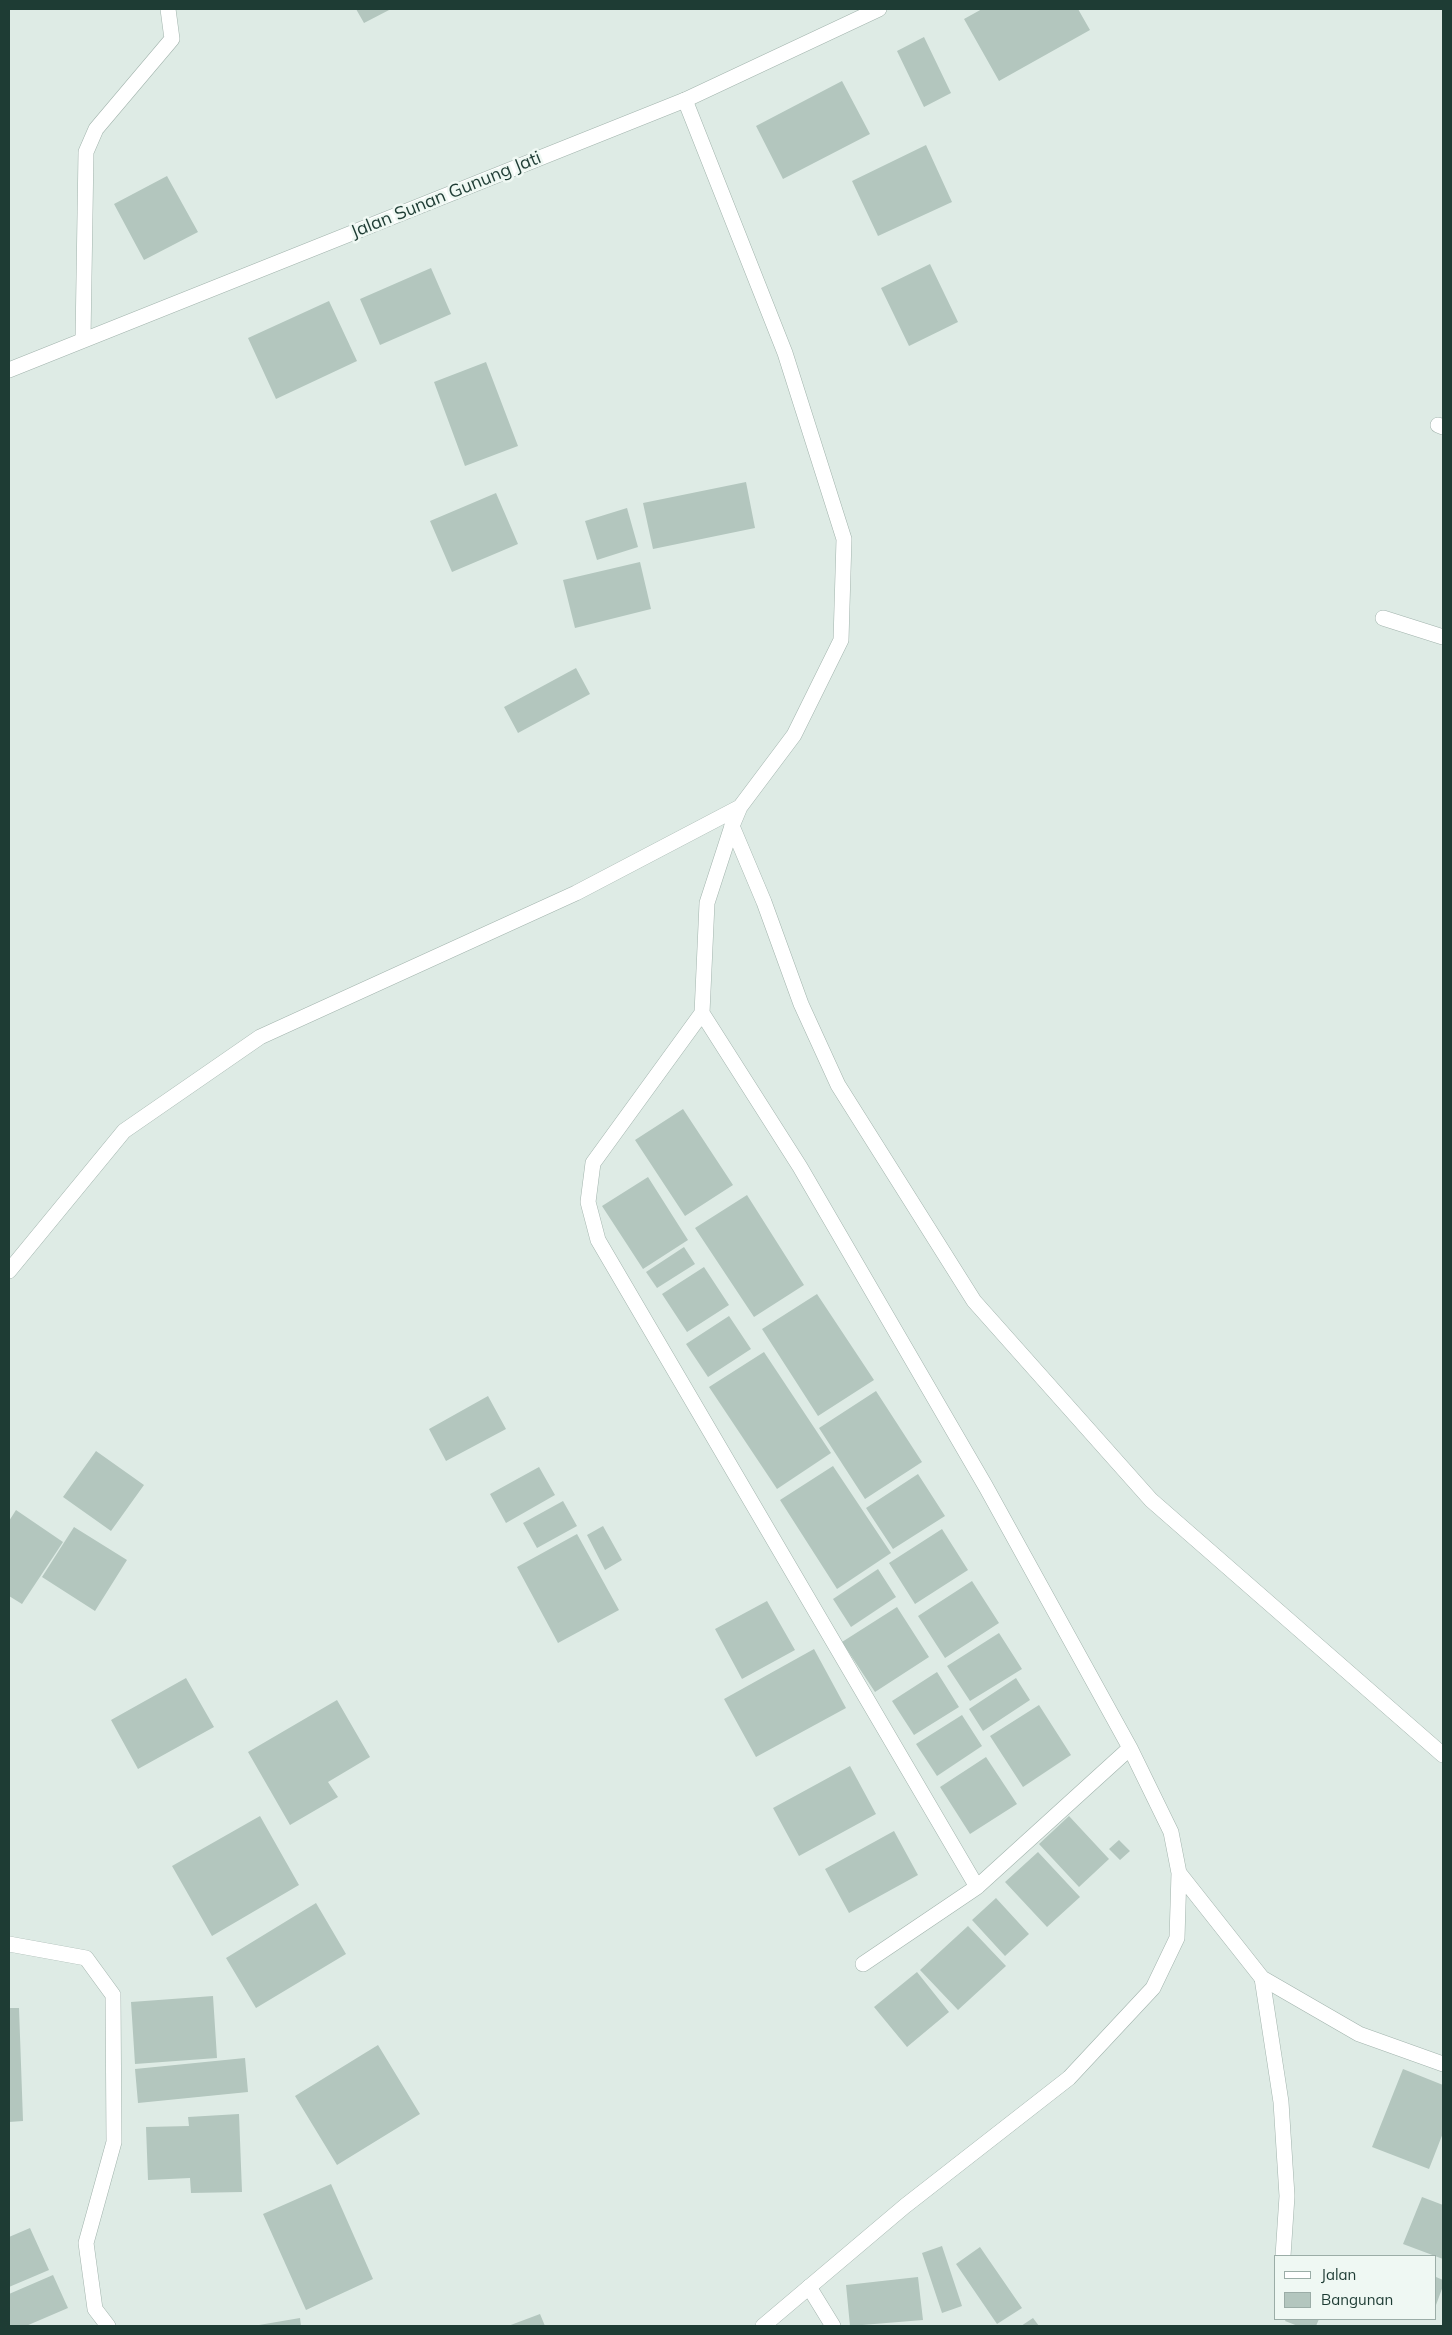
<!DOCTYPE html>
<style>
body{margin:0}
#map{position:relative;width:1452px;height:2335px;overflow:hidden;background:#deebe5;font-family:Mulish,sans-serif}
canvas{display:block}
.frame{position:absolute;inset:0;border:10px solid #1e3c34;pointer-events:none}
.legend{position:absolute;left:1274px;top:2255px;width:162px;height:65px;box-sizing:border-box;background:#eff8f3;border:1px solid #9bada7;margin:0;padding:6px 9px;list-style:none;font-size:15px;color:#1e3c34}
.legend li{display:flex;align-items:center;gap:10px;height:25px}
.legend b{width:25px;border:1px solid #9bada7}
</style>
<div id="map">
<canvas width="1452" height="2335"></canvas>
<div class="frame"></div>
<ul class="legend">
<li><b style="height:6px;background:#fff"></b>Jalan</li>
<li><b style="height:14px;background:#b3c6be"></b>Bangunan</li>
</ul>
</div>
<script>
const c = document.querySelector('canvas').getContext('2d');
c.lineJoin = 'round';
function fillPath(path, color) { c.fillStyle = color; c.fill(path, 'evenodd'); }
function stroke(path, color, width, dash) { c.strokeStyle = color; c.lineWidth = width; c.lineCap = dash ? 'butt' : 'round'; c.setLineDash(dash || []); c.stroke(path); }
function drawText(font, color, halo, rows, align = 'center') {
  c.font = font + ' Mulish,sans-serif'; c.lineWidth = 5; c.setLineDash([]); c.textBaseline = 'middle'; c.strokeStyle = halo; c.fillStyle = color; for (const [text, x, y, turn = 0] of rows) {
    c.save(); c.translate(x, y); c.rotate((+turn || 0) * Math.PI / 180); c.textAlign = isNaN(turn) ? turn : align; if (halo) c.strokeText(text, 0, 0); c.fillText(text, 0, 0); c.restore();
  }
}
fillPath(new Path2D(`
 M356,9H391L364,23Z
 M982,9H1078L1090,30L999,81L964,19Z
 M924,37L951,93L924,107L897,51Z
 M842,81L870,134L783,179L756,126Z
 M926,145L952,202L878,236L852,181Z
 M167,176L198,232L144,260L114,204Z
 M930,264L958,322L909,346L881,288Z
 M431,268L451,314L380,345L360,299Z
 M329,301L357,361L276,399L248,338Z
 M486,362L518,446L465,466L434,382Z
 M746,482L755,528L653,549L643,503Z
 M496,493L518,544L452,572L430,521Z
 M627,508L638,547L597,560L585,521Z
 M640,562L651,609L575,628L563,580Z
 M576,668L590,694L518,733L504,707Z
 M683,1109L733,1185L685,1216L635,1140Z
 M648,1177L688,1240L643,1269L602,1206Z
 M747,1195L804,1285L754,1317L695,1228Z
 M684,1247L695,1264L657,1288L646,1272Z
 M704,1267L729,1305L687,1332L662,1294Z
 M817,1294L874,1380L818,1416L762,1329Z
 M729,1316L751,1349L708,1377L686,1344Z
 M764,1352L831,1453L777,1489L709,1387Z
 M876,1391L922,1462L865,1499L819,1428Z
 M488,1396L506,1429L446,1461L429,1429Z
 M96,1451L144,1485L111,1531L63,1497Z
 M833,1466L891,1553L837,1589L780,1500Z
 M539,1467L555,1495L506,1523L490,1494Z
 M918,1474L945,1516L893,1549L866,1508Z
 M563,1501L577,1526L537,1548L523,1523Z
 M16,1510L63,1542L22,1604L9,1596V1521Z
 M603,1526L622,1560L605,1570L587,1535Z
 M74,1527L127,1560L95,1611L42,1577Z
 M942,1529L968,1570L915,1604L889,1563Z
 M577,1534L619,1610L558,1643L517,1567Z
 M878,1569L896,1597L851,1627L833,1599Z
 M972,1581L999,1623L945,1658L918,1616Z
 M767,1601L795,1650L742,1679L715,1629Z
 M897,1607L929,1657L875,1692L842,1642Z
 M999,1633L1022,1669L970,1701L947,1666Z
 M814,1649L846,1708L756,1757L724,1699Z
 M937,1672L959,1707L914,1735L892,1701Z
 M186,1678L214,1727L138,1769L111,1720Z
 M1016,1678L1030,1700L983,1731L969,1709Z
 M337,1700L370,1757L328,1782L338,1797L290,1825L248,1752Z
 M1039,1705L1071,1755L1023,1787L990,1736Z
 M962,1715L982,1746L937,1776L916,1744Z
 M986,1757L1017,1804L970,1834L940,1787Z
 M850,1766L876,1814L799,1856L773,1808Z
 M260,1816L299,1885L212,1936L172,1866Z
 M1069,1816L1109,1859L1079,1887L1039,1844Z
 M894,1831L918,1875L849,1913L825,1869Z
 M1119,1840L1130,1851L1120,1860L1109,1849Z
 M1038,1852L1080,1897L1047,1927L1005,1882Z
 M996,1898L1029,1934L1005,1956L972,1920Z
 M316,1903L346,1954L256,2008L226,1958Z
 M968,1926L1006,1966L958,2010L920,1970Z
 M917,1972L949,2012L907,2047L874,2007Z
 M213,1996L217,2058L135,2064L131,2002Z
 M9,2008H19L23,2121L9,2122Z
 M378,2045L420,2114L337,2165L295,2096Z
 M245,2058L248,2092L138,2103L135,2069Z
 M1403,2069L1443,2085V2133L1429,2169L1372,2147Z
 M239,2114L242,2192L191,2193L190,2178L148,2180L146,2127L189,2126L188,2117Z
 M331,2184L373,2279L306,2310L263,2214Z
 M1422,2197L1443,2205V2259L1403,2244Z
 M30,2228L49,2270L9,2287V2237Z
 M942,2246L962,2306L942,2313L922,2253Z
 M980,2247L1022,2308L997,2324L956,2264Z
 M53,2275L68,2308L26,2326H9V2294Z
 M918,2277L923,2320L850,2326L846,2285Z
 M1436,2277L1443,2280V2286L1436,2305Z
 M540,2314L545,2326H508Z
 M300,2318L301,2326H259V2325Z
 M1033,2318L1039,2326H1021Z
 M1286,2319H1319L1316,2326H1298L1285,2321Z`), '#b3c6be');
const service = new Path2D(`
 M732,826L764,902L801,1004L838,1085L974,1301L1151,1500L1443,1755
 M1262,1978L1281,2102L1287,2196L1283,2256
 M809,2287L833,2326`);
const minor = new Path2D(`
 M685,100L785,353L844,539L841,640L794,735L740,807L732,826L707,903L702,1013L800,1167L986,1487L1130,1748L1171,1832L1179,1873L1177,1938L1153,1988L1069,2078L905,2206L763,2326
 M83,339L86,152L96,129L172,39L168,9
 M1438,425L1443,427
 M1383,618L1443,637
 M702,1013L593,1163L588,1202L598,1240L977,1887
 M9,1271L124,1131L260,1037L576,893L740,807
 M1179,1873L1262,1978L1359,2034L1443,2064
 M9,1944L86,1958L113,1995L114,2142L86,2243L95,2309L108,2326
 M863,1964L977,1887L1130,1748`);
const tertiary = new Path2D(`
 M9,370L685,100L879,9`);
stroke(service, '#a1b3ac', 16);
stroke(minor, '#a1b3ac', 16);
stroke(tertiary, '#a1b3ac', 16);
stroke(service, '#fff', 15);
stroke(minor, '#fff', 15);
stroke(tertiary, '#fff', 15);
drawText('18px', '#1e3c34', '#eff8f3', [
 ["Jalan Sunan Gunung Jati",446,195,-22]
]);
</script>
